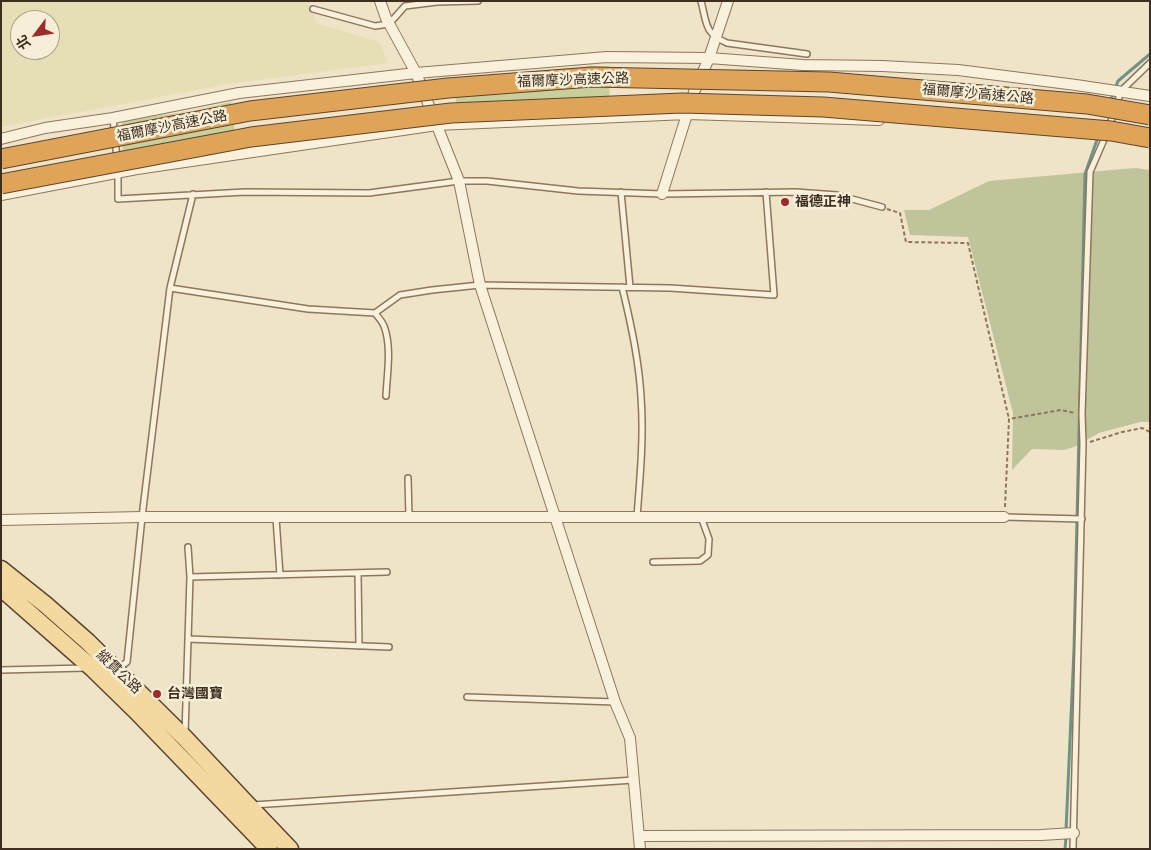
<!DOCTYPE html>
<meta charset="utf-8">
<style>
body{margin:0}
#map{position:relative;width:1151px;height:850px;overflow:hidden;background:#f0e4c8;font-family:"Playfair Display","Noto Sans TC",serif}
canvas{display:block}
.frame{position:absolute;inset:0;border:2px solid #3d2e20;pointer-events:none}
.north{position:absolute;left:10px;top:10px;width:50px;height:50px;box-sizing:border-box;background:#f7eed8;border:1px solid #ada18e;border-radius:50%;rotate:239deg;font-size:14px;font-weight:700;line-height:20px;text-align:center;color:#3d2e20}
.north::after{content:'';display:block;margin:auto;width:18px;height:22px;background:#9e2a2b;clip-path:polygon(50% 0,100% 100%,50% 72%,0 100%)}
</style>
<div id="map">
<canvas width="1151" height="850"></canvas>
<div class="frame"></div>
<div class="north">北</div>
</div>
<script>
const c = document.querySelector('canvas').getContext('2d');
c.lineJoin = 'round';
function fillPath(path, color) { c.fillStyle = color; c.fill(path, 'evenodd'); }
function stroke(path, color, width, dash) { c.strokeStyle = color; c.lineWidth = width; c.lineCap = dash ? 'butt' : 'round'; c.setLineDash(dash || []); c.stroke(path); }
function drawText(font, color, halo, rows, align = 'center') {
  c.font = font + ' "Playfair Display","Noto Sans TC",serif'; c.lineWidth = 5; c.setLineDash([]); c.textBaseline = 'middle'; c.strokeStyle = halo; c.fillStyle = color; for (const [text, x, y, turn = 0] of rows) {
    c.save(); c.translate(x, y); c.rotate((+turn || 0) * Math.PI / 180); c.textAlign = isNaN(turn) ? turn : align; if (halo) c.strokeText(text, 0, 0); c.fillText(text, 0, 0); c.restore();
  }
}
fillPath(new Path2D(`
 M1,1H308L316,23L379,42L388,63L229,84L1,127ZM20,20H50V50H20Z`), '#e6deb5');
fillPath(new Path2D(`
 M593,66H609L610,113L458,119L453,78Z
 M231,102L237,148L123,168L122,120L188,112Z`), '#c9cf9b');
fillPath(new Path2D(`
 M1135,168L1150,170V422H1140L1099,433L1074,447L1064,450L1032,449L1012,470L1013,413L968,237L910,235L904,210H929L989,181Z`), '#bfc49a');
stroke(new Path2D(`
 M1110,102L1118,81L1150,54
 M1066,830L1074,649L1085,174L1098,137
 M1065,849L1066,837`), '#6f938a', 3);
const service = new Path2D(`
 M701,1C707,24 704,33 727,43L807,54
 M313,9L375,26L389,24L405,6L437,2L478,1
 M113,118L117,159
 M1109,127L1121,91L1150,63
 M118,172V199L245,192L369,193L459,181H487L578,191L662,194L796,192L837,195L882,207
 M621,192L630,287
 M622,287C631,323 639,360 641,397C644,437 640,477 637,517
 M170,288L308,309L375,313L400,295L432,290L480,285L670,288L774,295L766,192
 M375,313C378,317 382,321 384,326C392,347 387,374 386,396
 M408,478L409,517
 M1004,517L1082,519
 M276,518L280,575
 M653,562L700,561L708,555L709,539L701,517
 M358,573L359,646
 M190,577L387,572
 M188,639L389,647
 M119,668L127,662L142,517L170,288L193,194
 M1,670L86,668
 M467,697L615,702
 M185,734L190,577L188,547
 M253,805L634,780
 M1073,849L1083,444L1082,414L1090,172L1106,135`);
const minor = new Path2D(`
 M380,1L386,18L416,73L459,181L480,285L615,702L630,738L640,849
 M1,139L45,128L113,118L239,93L416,73L607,57L709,58L803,65L882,66L958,70L1076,85L1150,96
 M662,194L694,92L709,58L728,1
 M1,195L137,169L437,125L687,114L879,120
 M1,520L142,517H1004
 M639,836L1041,835L1074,833`);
const primary = new Path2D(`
 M1,569L46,605L88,642L185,738L248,805L290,849
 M1,588L92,668L136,711L269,849`);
stroke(service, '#8d765c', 8);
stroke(minor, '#8d765c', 12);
stroke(primary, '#5b4430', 19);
stroke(new Path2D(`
 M887,209L900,213L906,242L968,243L1009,419
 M1090,442L1122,432L1142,428L1150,432
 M1005,507L1009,419L1061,410L1075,413`), '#8d765c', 2, [4, 2.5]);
stroke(service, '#faf1dc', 5);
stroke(minor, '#faf1dc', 10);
stroke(primary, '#f3d9a0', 16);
const motorwayBridge = new Path2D(`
 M1,159L250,111L448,88L592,77L829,82L1087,104L1150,115
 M1,184L251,137L451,113L682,103L823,107L1111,131L1150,138`);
stroke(motorwayBridge, '#5b4430', 21, []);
stroke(motorwayBridge, '#e0a458', 19);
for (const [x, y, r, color] of [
 [785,202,5,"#9e2a2b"],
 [157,694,5,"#9e2a2b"]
]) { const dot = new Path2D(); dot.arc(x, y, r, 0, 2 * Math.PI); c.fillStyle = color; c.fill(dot); stroke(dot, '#f7eed8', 2); }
drawText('14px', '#3d2e20', '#f7eed8', [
 ["福爾摩沙高速公路",573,80,-2],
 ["福爾摩沙高速公路",978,94,5],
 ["福爾摩沙高速公路",172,126,-11],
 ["縱貫公路",119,672,44]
]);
drawText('bold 14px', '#3d2e20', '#f7eed8', [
 ["福德正神",795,202],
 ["台灣國寶",167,694]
], 'left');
</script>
